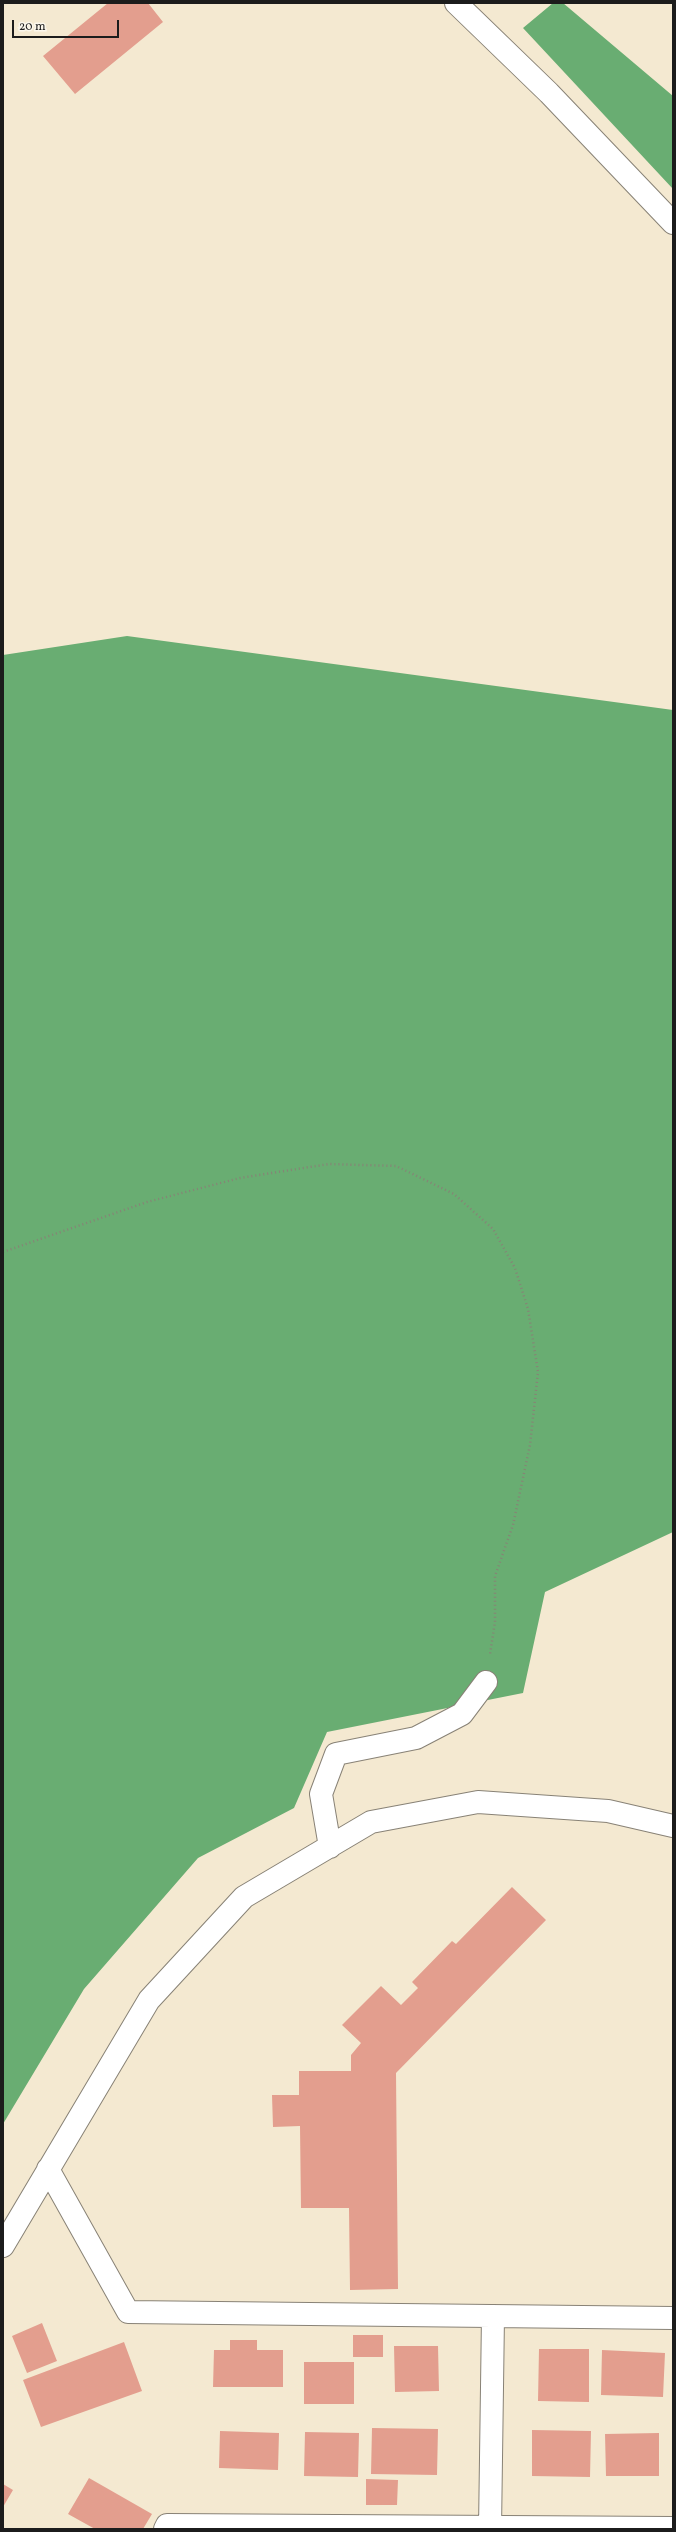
<!DOCTYPE html>
<style>
body{margin:0}
#map{position:relative;width:676px;height:2532px;overflow:hidden;background:#f4e9d1;font-family:Vollkorn,serif}
canvas{display:block}
.frame{position:absolute;inset:0;border:4px solid #1c1c1c;pointer-events:none}
.scale{position:absolute;left:12px;top:20px;width:107px;height:18px;box-sizing:border-box;border:2px solid #1c1c1c;border-top:0;padding-left:5px;font-size:12px;line-height:14px;white-space:nowrap;color:#1c1c1c;-webkit-text-stroke:3px #fbf7ec;paint-order:stroke}
</style>
<div id="map">
<canvas width="676" height="2532"></canvas>
<div class="frame"></div>
<div class="scale">20 m</div>
</div>
<script>
const c = document.querySelector('canvas').getContext('2d');
c.lineJoin = 'round';
function fillPath(path, color) { c.fillStyle = color; c.fill(path, 'evenodd'); }
function stroke(path, color, width, dash) { c.strokeStyle = color; c.lineWidth = width; c.lineCap = dash ? 'butt' : 'round'; c.setLineDash(dash || []); c.stroke(path); }
fillPath(new Path2D(`
 M553,3H563L673,96V189L523,28Z
 M127,636L673,710V1532L545,1592L523,1693L327,1732L294,1808L198,1858L84,1989L3,2124V655Z`), '#69ad72');
fillPath(new Path2D(`
 M108,3H148L163,22L75,94L43,56Z
 M512,1887L546,1920L396,2073L398,2289L350,2290L349,2208H301L300,2126L273,2127L272,2095H299V2071H351V2055L361,2043L342,2025L381,1986L401,2005L418,1988L412,1982L452,1941L456,1944Z
 M42,2323L57,2361L27,2373L12,2336Z
 M353,2335H383V2357H353Z
 M230,2340H257V2350H283V2387H213L214,2350H230Z
 M124,2342L142,2391L41,2427L23,2380Z
 M394,2346H438L439,2391L395,2392Z
 M539,2349H589V2402L538,2401Z
 M602,2350L665,2353L663,2397L601,2395Z
 M304,2362H354V2404H304Z
 M372,2428L438,2429L437,2475L371,2474Z
 M532,2430L591,2431L590,2477L532,2476Z
 M220,2431L279,2433L278,2470L219,2468Z
 M305,2432L359,2433L358,2477L304,2476Z
 M659,2433V2476H606L605,2434Z
 M89,2478L152,2514L143,2529H95L68,2514Z
 M366,2479L398,2480L397,2505H366Z
 M3,2484L13,2490L3,2507Z`), '#e39e8e');
const minor = new Path2D(`
 M456,3L549,93L673,223
 M330,1847L321,1794L336,1754L416,1738L462,1714L486,1682
 M48,2169L128,2312L673,2318
 M3,2246L149,2000L244,1897L371,1822L478,1802L608,1811L673,1826
 M165,2529L167,2525L673,2528
 M490,2529L493,2316`);
stroke(minor, '#888276', 24);
stroke(new Path2D(`
 M3,1252L147,1202L240,1178L329,1164L396,1166L454,1194L493,1229L515,1268L528,1309L538,1372L530,1445L513,1525L495,1576V1622L490,1654`), '#888276', 2.5, [1, 3]);
stroke(minor, '#fff', 22);
</script>
